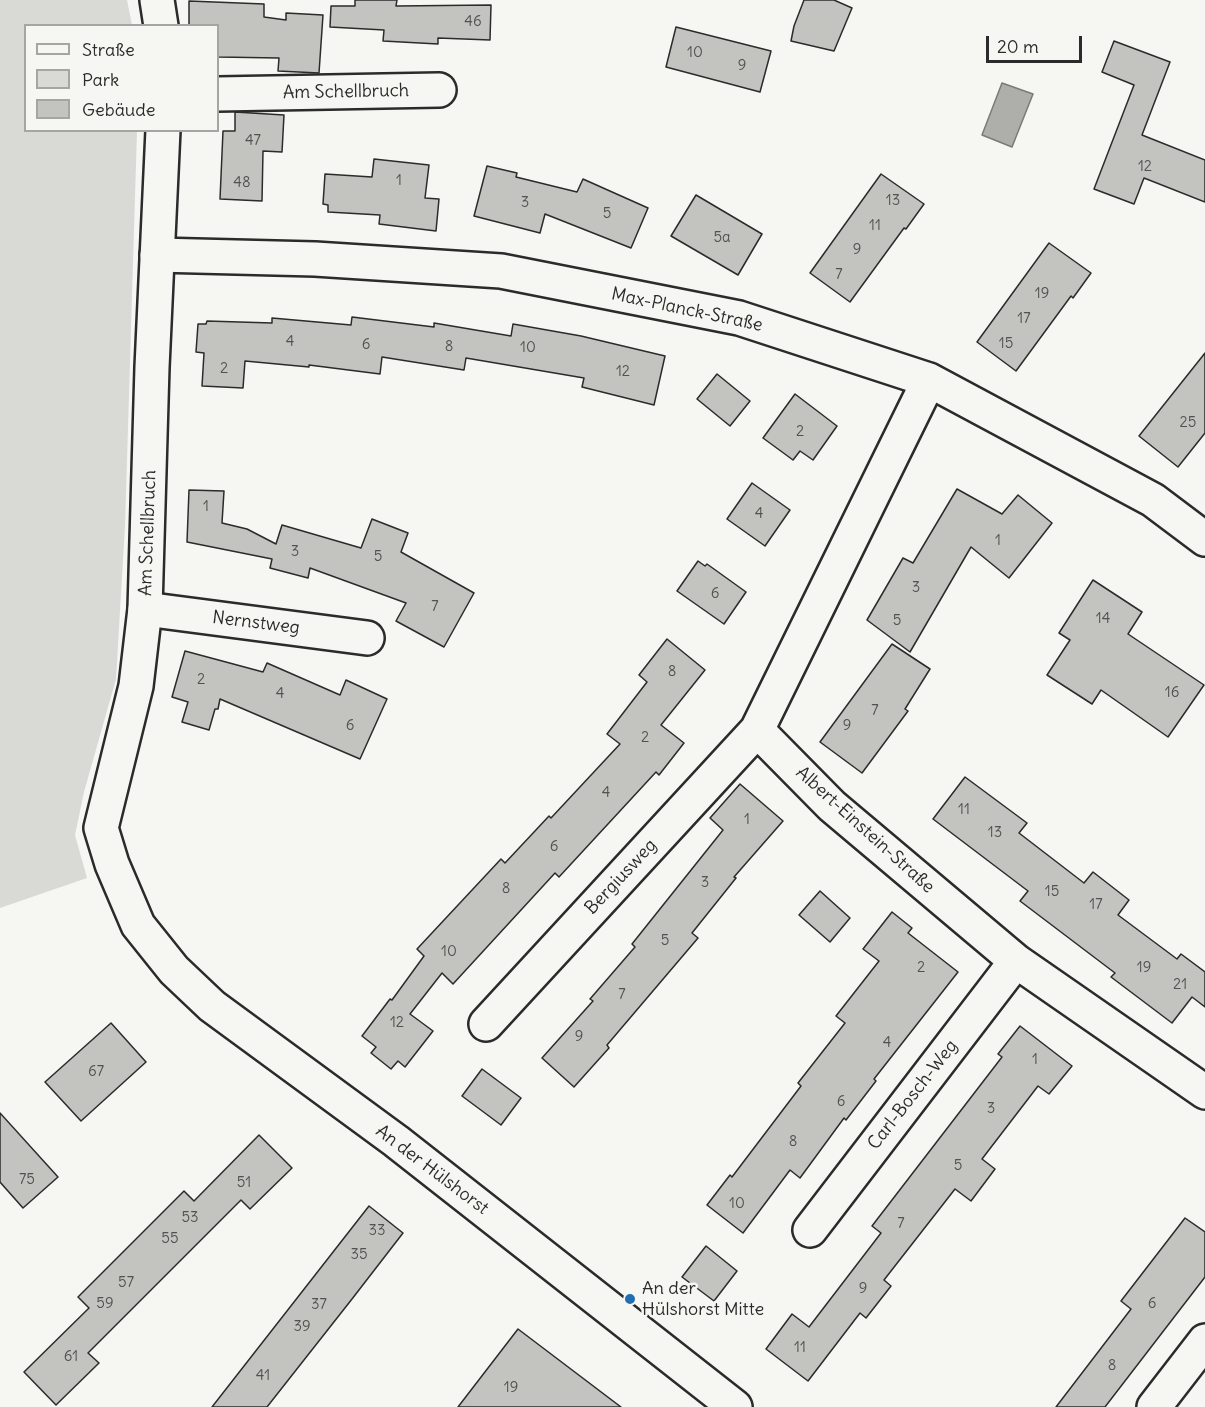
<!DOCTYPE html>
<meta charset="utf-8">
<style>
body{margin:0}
#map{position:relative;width:1205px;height:1407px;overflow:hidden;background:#f6f6f2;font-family:Delius,sans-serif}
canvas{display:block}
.legend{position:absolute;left:24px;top:24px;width:195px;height:108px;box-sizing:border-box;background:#f6f6f2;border:2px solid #a5a5a2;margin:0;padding:8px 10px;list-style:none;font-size:18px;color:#2b2b2b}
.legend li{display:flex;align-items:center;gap:12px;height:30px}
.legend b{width:30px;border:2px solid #a5a5a2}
.scale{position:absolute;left:986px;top:36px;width:96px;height:27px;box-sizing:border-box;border:3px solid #2b2b2b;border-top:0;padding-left:8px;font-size:18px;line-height:21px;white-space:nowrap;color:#2b2b2b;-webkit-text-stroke:4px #f6f6f2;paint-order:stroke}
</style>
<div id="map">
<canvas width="1205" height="1407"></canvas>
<ul class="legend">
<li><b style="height:8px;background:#f6f6f2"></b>Straße</li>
<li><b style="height:16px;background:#d9d9d5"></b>Park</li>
<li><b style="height:16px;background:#c3c3c0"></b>Gebäude</li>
</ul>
<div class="scale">20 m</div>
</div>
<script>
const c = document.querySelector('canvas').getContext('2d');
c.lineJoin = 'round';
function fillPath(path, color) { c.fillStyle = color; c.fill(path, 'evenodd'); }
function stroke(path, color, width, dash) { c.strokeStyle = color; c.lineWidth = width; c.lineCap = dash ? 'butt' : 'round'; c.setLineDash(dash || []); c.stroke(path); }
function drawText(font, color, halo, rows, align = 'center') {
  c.font = font + ' Delius,sans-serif'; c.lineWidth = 5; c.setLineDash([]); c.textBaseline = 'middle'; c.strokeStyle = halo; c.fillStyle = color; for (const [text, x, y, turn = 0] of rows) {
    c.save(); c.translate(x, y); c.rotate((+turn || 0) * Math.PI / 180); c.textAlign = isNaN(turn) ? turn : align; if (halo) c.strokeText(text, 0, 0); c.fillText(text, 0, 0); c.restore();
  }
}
fillPath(new Path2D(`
 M0,0H127L132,25L26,26V130L137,131L125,526L116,679L84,792L75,835L87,878L0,908Z`), '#d9d9d5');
const water = new Path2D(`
 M1002,83L1033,94L1012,147L982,135Z`);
fillPath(water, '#aeaeab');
stroke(water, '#7a7a78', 1.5);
const building = new Path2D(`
 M355,0H397L396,6L491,5L490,40L438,38V44L383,41L384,30L330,27L331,6H355Z
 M804,0H834L852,8L834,51L791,41L794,26Z
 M189,1L264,4V17L286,20V13L323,15L319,73L278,71L279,58L218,57V26H189Z
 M676,27L771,51L760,92L666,67Z
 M1114,41L1170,62L1142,135L1205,160V202L1144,178L1134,204L1094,189L1134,85L1102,72Z
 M235,112L284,115L282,152L263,151L262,201L220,199L223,131H235Z
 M374,159L429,165L425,198L439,199L436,231L379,224L380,215L328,212V205L323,204L325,174L372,177Z
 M487,166L517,173L516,177L577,192L583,179L648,208L631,248L545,214L540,233L474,216Z
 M881,174L924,204L906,229L904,228L850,302L810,273Z
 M696,195L762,234L738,275L671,236Z
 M1049,243L1091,273L1073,298L1071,296L1016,371L977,342Z
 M352,317L434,327V323L511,336L513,324L581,336L665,356L654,405L582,387L584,378L466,358L464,370L382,357L380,374L309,365V367L245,361L243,388L202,386L204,353L196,352L198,324H206L207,321L272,323V318L351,325Z
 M1205,353V433L1178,467L1139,436Z
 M717,374L750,401L730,426L697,399Z
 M795,394L837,426L813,460L800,451L793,460L763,438Z
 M752,483L790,510L765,546L727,519Z
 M957,489L1002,514L1018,495L1052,523L1009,578L971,547L910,652L867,620L903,558L913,563Z
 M189,490L224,491L222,523L247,529L276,544L282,525L361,548L372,519L408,533L401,552L474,593L444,647L396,621L406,603L310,568L308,578L270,568L272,559L187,542Z
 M698,561L705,566L707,564L746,592L724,624L677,591Z
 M1093,580L1142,612L1128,634L1204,685L1168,737L1101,690L1092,704L1047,675L1070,640L1059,633Z
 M667,639L705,670L661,725L684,743L659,775L656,772L559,877L555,873L453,984L442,973L410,1014L433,1031L405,1067L398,1061L391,1069L371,1053L376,1047L362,1036L390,999L392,1000L424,956L417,949L501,859L505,863L549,816L551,818L620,744L607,734L647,682L639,675Z
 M892,644L930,669L905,709L908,711L862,773L820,742Z
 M185,651L263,672L267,663L340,695L346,680L387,699L360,759L220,699L218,709H215L209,730L182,722L188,702L172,697Z
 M965,777L1027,823L1019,833L1084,883L1093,872L1129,900L1118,915L1177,959L1181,954L1205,972V1007L1192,997L1172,1023L1111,977L1115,973L1020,901L1028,891L933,819Z
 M740,784L783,821L734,877L736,878L692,933L698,938L607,1045L609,1048L574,1087L542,1058L593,1001L590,999L635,947L632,944L723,830L710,818Z
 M820,891L850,918L830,942L799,915Z
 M892,912L912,928L908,933L958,972L874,1079L876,1081L846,1120L844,1118L800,1178L790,1170L743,1233L707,1205L730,1175L732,1177L801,1086L798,1083L845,1023L836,1016L879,961L863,949Z
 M111,1023L146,1062L81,1121L45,1082Z
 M1020,1026L1072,1066L1049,1094L1038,1086L982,1159L995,1169L971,1201L955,1189L884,1280L891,1286L866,1318L860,1313L808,1381L766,1349L792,1314L809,1327L881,1233L872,1226L1002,1057L998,1054Z
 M482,1069L521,1098L501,1125L462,1096Z
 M0,1113L58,1177L23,1208L0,1182Z
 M259,1135L292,1168L250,1209L241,1200L88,1353L99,1363L56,1405L24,1372L89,1308L78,1297L184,1191L194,1201Z
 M369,1206L403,1233L352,1299L267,1407H212Z
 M1185,1218L1205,1232V1277L1105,1407H1056L1131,1309L1121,1301Z
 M706,1246L737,1271L714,1301L682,1277Z
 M518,1329L621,1407H458Z`);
fillPath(building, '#c3c3c0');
stroke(building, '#2b2b2b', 1.5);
const street = new Path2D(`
 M218,94L439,90
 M157,255L315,259L501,271L739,318L929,380L1153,500L1205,539
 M929,380L757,730L832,806L1016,961L1205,1092
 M145,609L367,638
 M486,1024L757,730
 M810,1230L1016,961
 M1154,1407L1205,1341`);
const secondary = new Path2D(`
 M157,0L161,26
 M163,130L152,367L145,609L136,686L101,828L112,864L138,925L174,970L212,1006L396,1141L735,1407`);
stroke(street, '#2b2b2b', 38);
stroke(secondary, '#2b2b2b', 38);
stroke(street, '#f6f6f2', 33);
stroke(secondary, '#f6f6f2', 33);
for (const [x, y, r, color] of [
 [630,1299,6,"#1f6fb2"]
]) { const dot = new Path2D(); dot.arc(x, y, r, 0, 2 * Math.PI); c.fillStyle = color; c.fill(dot); stroke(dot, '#f6f6f2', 2); }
drawText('15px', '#515150', null, [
 ["46",473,22],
 ["10",695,53],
 ["9",742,66],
 ["47",253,141],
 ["12",1145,167],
 ["1",399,181],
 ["48",242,183],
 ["13",893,201],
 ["3",525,203],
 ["5",607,214],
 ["11",875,226],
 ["5a",722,238],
 ["9",857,250],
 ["7",839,275],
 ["19",1042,294],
 ["17",1024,319],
 ["4",290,342],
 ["15",1006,344],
 ["6",366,345],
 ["8",449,347],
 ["10",528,348],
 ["2",224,369],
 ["12",623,372],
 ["25",1188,423],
 ["2",800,432],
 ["1",206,507],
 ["4",759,514],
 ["1",998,541],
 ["3",295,552],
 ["5",378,557],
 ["3",916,588],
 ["6",715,594],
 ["7",435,607],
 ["14",1103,619],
 ["5",897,621],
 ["8",672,672],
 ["2",201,680],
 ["16",1172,693],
 ["4",280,694],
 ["7",875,711],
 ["6",350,726],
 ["9",847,726],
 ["2",645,738],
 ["4",606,793],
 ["11",964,810],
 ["1",747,820],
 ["13",995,833],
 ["6",554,847],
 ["3",705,883],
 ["8",506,889],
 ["15",1052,892],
 ["17",1096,905],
 ["5",665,941],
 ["10",449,952],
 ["2",921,968],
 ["19",1144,968],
 ["21",1180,985],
 ["7",622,995],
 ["12",397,1023],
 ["9",579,1037],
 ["4",887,1043],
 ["1",1035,1060],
 ["67",96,1072],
 ["6",841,1102],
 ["3",991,1109],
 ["8",793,1142],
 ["5",958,1166],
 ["75",27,1180],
 ["51",244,1183],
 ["10",737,1204],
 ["53",190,1218],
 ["7",901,1224],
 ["33",377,1231],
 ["55",170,1239],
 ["35",359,1255],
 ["57",126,1283],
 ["9",863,1289],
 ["59",105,1304],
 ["6",1152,1304],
 ["37",319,1305],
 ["39",302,1327],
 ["11",800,1348],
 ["61",71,1357],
 ["8",1112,1366],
 ["41",263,1376],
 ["19",511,1388]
]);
drawText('18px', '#2b2b2b', '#f6f6f2', [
 ["Am Schellbruch",346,92,-1],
 ["Max-Planck-Straße",687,310,12],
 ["Am Schellbruch",148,533,-88],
 ["Nernstweg",256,623,7],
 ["Albert-Einstein-Straße",865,830,42],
 ["Bergiusweg",621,877,-47],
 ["Carl-Bosch-Weg",913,1095,-52],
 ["An der Hülshorst",432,1170,37]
]);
drawText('18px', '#2b2b2b', '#f6f6f2', [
 ["An der",642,1289],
 ["Hülshorst Mitte",642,1310]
], 'left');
</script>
